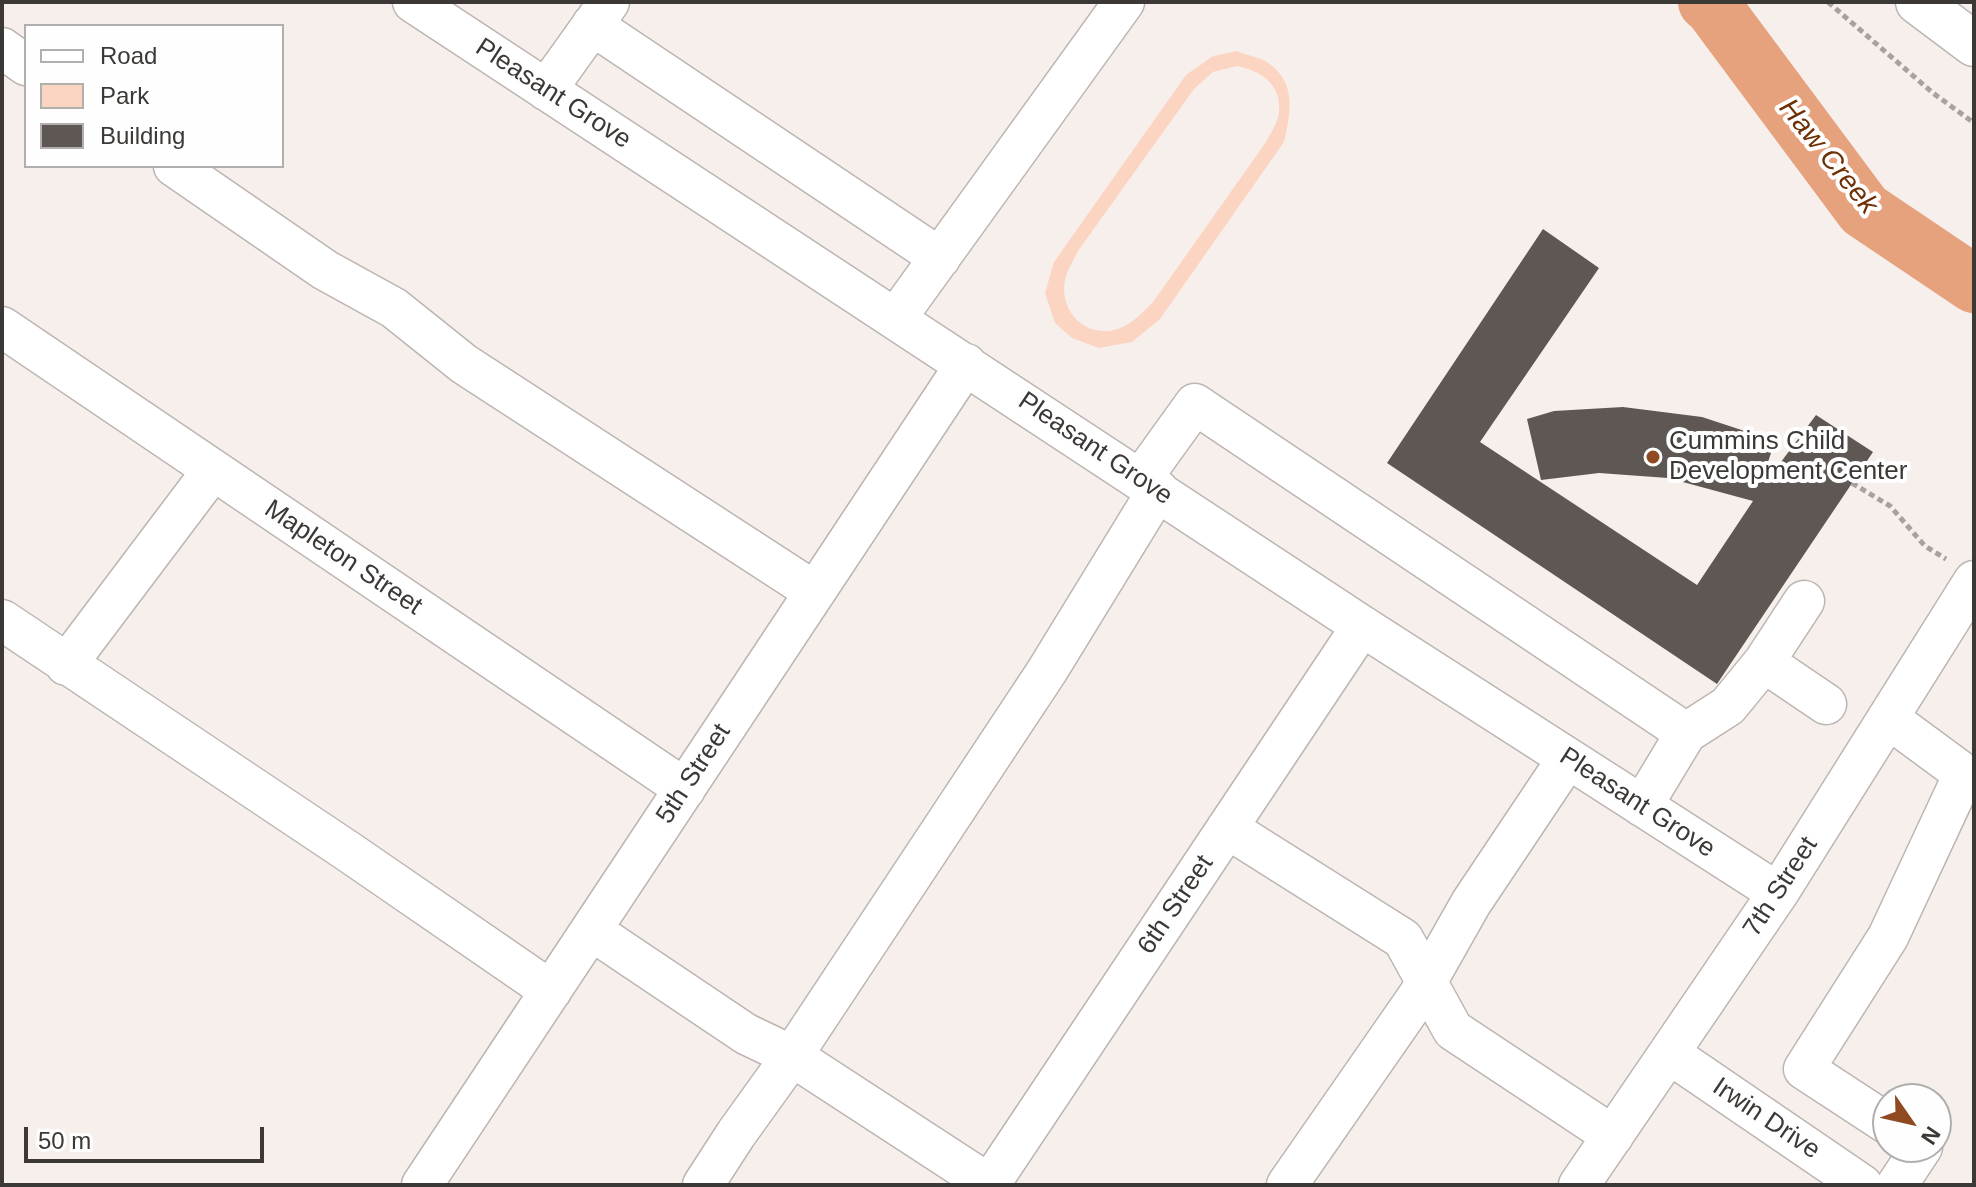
<!DOCTYPE html>
<style>
body{margin:0}
#map{position:relative;width:1976px;height:1187px;overflow:hidden;background:#f7efec;font-family:Helvetica,sans-serif}
canvas{display:block}
.frame{position:absolute;inset:0;border:4px solid #3b3836;pointer-events:none}
.legend{position:absolute;left:24px;top:24px;width:260px;height:144px;box-sizing:border-box;background:#fefefe;border:2px solid #b0afae;margin:0;padding:10px 14px;list-style:none;font-size:24px;color:#3b3836}
.legend li{display:flex;align-items:center;gap:16px;height:40px}
.legend b{width:40px;border:2px solid #b0afae}
.north{position:absolute;left:1872px;top:1083px;width:80px;height:80px;box-sizing:border-box;background:#fefefe;border:2px solid #b0afae;border-radius:50%;rotate:124deg;font-size:22px;font-weight:700;line-height:32px;text-align:center;color:#3b3836}
.north::after{content:'';display:block;margin:auto;width:28px;height:36px;background:#8f4a21;clip-path:polygon(50% 0,100% 100%,50% 72%,0 100%)}
.scale{position:absolute;left:24px;top:1127px;width:240px;height:36px;box-sizing:border-box;border:4px solid #3b3836;border-top:0;padding-left:10px;font-size:24px;line-height:28px;white-space:nowrap;color:#3b3836;-webkit-text-stroke:6px #fefefe;paint-order:stroke}
</style>
<div id="map">
<canvas width="1976" height="1187"></canvas>
<div class="frame"></div>
<ul class="legend">
<li><b style="height:10px;background:#fff"></b>Road</li>
<li><b style="height:22px;background:#fcd5c2"></b>Park</li>
<li><b style="height:22px;background:#5e5754"></b>Building</li>
</ul>
<div class="north">N</div>
<div class="scale">50 m</div>
</div>
<script>
const c = document.querySelector('canvas').getContext('2d');
c.lineJoin = 'round';
function fillPath(path, color) { c.fillStyle = color; c.fill(path, 'evenodd'); }
function stroke(path, color, width, dash) { c.strokeStyle = color; c.lineWidth = width; c.lineCap = dash ? 'butt' : 'round'; c.setLineDash(dash || []); c.stroke(path); }
function drawText(font, color, halo, rows, align = 'center') {
  c.font = font + ' Helvetica,sans-serif'; c.lineWidth = 8; c.setLineDash([]); c.textBaseline = 'middle'; c.strokeStyle = halo; c.fillStyle = color; for (const [text, x, y, turn = 0] of rows) {
    c.save(); c.translate(x, y); c.rotate((+turn || 0) * Math.PI / 180); c.textAlign = isNaN(turn) ? turn : align; if (halo) c.strokeText(text, 0, 0); c.fillText(text, 0, 0); c.restore();
  }
}
fillPath(new Path2D(`
 M1237,51C1246,55 1259,57 1267,62C1297,82 1291,112 1284,142L1160,319L1132,342L1099,348L1072,338L1055,323L1045,293L1054,262L1186,75L1213,56ZM1237,66C1261,71 1282,84 1279,113C1278,122 1270,134 1266,142L1153,302C1142,313 1132,324 1118,329C1086,339 1059,312 1065,280C1067,270 1074,260 1078,251L1194,89L1213,72Z`), '#fcd5c2');
stroke(new Path2D(`
 M1707,2L1713,7L1864,210L1974,284`), '#e6a17d', 58);
fillPath(new Path2D(`
 M1543,229L1599,268L1480,442L1697,585L1753,501L1668,478L1599,473L1541,480L1527,419L1554,411L1623,407L1702,417L1775,441L1767,465L1775,470L1816,415L1873,452L1717,684L1387,463Z`), '#5e5754');
const minor = new Path2D(`
 M413,2L1362,626L1778,893
 M592,25L940,258
 M2,48L26,65
 M546,90L609,2
 M174,166L325,270L394,308L464,364L815,592
 M896,318L1124,2
 M2,327L685,789
 M1141,479L1195,404L1686,733
 M2,620L349,852L551,991
 M1764,662L1826,704
 M66,665L213,470
 M1642,806L1686,733L1728,706L1764,662L1804,601
 M1227,828L1403,939L1453,1030L1613,1136
 M591,930L746,1034L792,1056L990,1185
 M1670,1054L1862,1185
 M1888,1124L1804,1069L1888,937L1964,774L1888,718
 M422,1185L966,364
 M703,1185L736,1134L792,1056L1047,671L1158,490
 M989,1185L1362,626
 M1287,1185L1419,995L1471,903L1568,758
 M1579,1185L1778,893L1974,581
 M1897,1185L1922,1147`);
const major = new Path2D(`
 M1918,2L1974,44`);
stroke(minor, '#bcb5b2', 43);
stroke(major, '#bcb5b2', 47);
stroke(new Path2D(`
 M1828,2L1933,93L1974,123
 M1852,483L1890,506L1925,546L1946,559`), '#a7a19f', 5, [6, 4]);
stroke(minor, '#fff', 40);
stroke(major, '#fff', 44);
for (const [x, y, r, color] of [
 [1653,457,8,"#8f4a21"]
]) { const dot = new Path2D(); dot.arc(x, y, r, 0, 2 * Math.PI); c.fillStyle = color; c.fill(dot); stroke(dot, '#fefefe', 3); }
drawText('26px', '#3b3836', '#fefefe', [
 ["Pleasant Grove",553,94,33],
 ["Pleasant Grove",1095,449,34],
 ["Mapleton Street",343,558,34],
 ["5th Street",694,774,-57],
 ["Pleasant Grove",1637,803,33],
 ["7th Street",1781,887,-57],
 ["6th Street",1176,905,-56],
 ["Irwin Drive",1766,1119,34]
]);
drawText('26px', '#3b3836', '#fefefe', [
 ["Cummins Child",1669,442],
 ["Development Center",1669,472]
], 'left');
drawText('italic 28px', '#6d2f03', '#fefefe', [
 ["Haw Creek",1828,157,51]
]);
</script>
